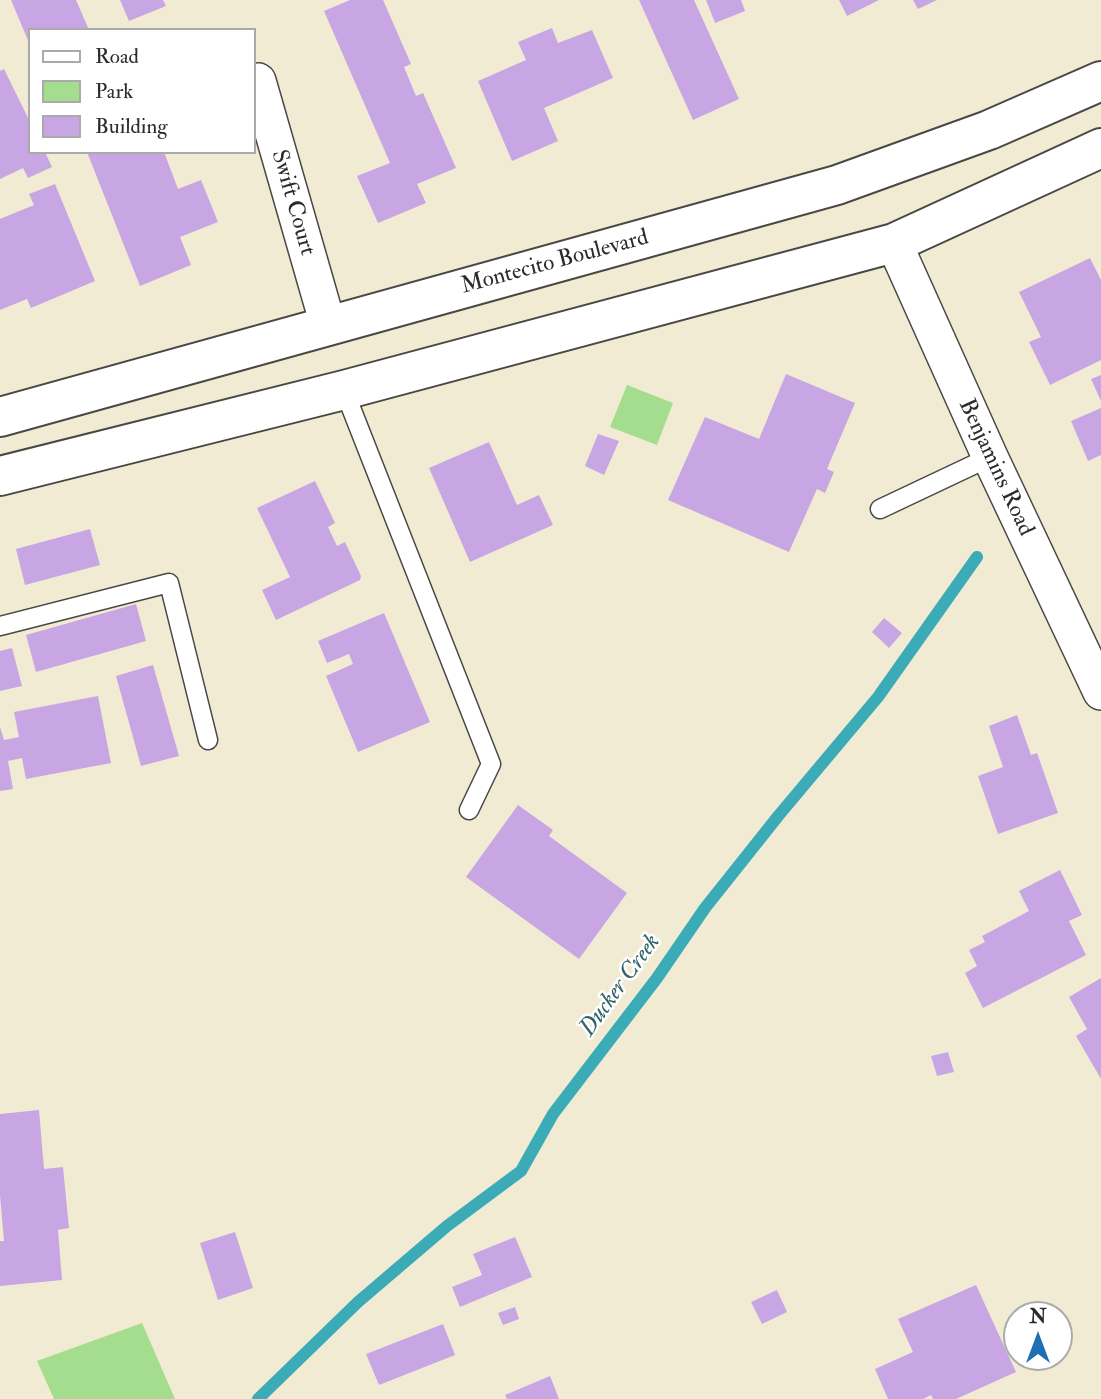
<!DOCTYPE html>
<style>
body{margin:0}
#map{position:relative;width:1101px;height:1399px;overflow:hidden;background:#f2ebd4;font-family:"IM FELL Double Pica",serif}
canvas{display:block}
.legend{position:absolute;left:28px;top:28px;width:228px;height:126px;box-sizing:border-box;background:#fff;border:2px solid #aaa;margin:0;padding:9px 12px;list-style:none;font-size:21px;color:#2b2b2b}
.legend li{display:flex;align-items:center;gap:14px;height:35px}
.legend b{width:35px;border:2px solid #aaa}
.north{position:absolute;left:1003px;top:1301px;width:70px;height:70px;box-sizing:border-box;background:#fff;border:2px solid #aaa;border-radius:50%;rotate:0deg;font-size:19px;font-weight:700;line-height:28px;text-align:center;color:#2b2b2b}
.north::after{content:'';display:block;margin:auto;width:24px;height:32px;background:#1f6fb2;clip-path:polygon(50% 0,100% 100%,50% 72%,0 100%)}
</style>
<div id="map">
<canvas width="1101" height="1399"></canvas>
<ul class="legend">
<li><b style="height:9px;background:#fff"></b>Road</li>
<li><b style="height:19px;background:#a5dd8f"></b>Park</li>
<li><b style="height:19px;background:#c7a6e3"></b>Building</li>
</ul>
<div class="north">N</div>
</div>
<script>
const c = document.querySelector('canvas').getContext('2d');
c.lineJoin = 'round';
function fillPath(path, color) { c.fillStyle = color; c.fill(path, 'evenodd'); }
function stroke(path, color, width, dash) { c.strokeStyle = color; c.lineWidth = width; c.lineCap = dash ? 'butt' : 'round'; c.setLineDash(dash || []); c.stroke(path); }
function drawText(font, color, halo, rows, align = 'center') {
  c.font = font + ' "IM FELL Double Pica",serif'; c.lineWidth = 5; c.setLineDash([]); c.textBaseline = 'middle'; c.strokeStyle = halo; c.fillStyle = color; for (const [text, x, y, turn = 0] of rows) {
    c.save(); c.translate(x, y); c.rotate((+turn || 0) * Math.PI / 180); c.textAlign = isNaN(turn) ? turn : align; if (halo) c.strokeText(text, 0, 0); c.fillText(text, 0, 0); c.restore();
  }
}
fillPath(new Path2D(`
 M627,385L673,403L657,445L610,427Z
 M142,1323L175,1399H54L37,1361Z`), '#a5dd8f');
stroke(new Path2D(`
 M258,1399L358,1302L447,1226L521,1171L553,1114L657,978L705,908L779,815L878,697L977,557`), '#3bacb7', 12);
fillPath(new Path2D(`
 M11,0H76L89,30H30V45Z
 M120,0H163L166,6L129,21Z
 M350,0H383L411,64L404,67L416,96L423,93L456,168L417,184L426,203L378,223L357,176L390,163L324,11Z
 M639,0H694L739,99L693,120Z
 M706,0H741L745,11L715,23Z
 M839,0H879L847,16Z
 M913,0H937L918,9Z
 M552,28L558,43L592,30L613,78L544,108L558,141L512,161L478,81L526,60L518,42Z
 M4,69L30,122V152H45L52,167L28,178L23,168L0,179V71Z
 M87,152H164L178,189L201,180L218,222L180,237L191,265L140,286Z
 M55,184L95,281L31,308L27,299L0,310V219L34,205L29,194Z
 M1090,258L1101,280V360L1050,385L1029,342L1041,337L1019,292Z
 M786,374L855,403L827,469L834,472L825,493L817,489L789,552L668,500L705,417L759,439Z
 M1101,375V401L1091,379Z
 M1101,408V455L1088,461L1071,421Z
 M598,434L619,441L604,475L585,466Z
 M489,442L517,505L539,495L553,525L470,562L429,468Z
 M315,481L335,523L328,527L337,546L345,542L361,576L360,580L276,620L262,590L290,577L257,508Z
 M90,529L100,565L25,585L16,549Z
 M136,604L146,641L36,672L26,635Z
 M384,613L430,722L358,752L326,676L353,664L349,654L327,663L318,641Z
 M884,618L902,633L889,648L872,632Z
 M12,648L22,686L0,691V651Z
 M153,665L179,756L141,766L116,676Z
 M98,696L111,763L26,779L22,758L8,761L13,789L0,791V727L4,740L19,737L14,712Z
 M1017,715L1031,755L1037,753L1058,813L998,834L978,776L1003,767L989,726Z
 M518,805L553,830L549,836L627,893L579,959L466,877Z
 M1060,870L1082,915L1069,921L1086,955L983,1008L965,973L977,966L969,950L985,942L982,936L1029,911L1019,891Z
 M1101,978V1079L1076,1036L1087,1029L1069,997Z
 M948,1052L954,1072L937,1076L931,1056Z
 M39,1110L44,1169L63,1167L69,1228L58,1230L62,1280L0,1286V1241H4L0,1195V1114Z
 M235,1232L253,1288L218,1300L200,1243Z
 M515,1237L532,1277L460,1307L452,1287L482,1275L473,1254Z
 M976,1285L1016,1372L956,1399H933L931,1395L923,1399H888L875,1369L913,1352L898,1319Z
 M777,1290L787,1312L762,1324L751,1302Z
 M515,1307L519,1319L503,1325L498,1313Z
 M443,1324L455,1355L379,1385L366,1354Z
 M550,1376L559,1399H507L505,1395Z`), '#c7a6e3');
const service = new Path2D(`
 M344,390L491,764L469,810
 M880,509L990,457
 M0,626L169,583L208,740`);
const minor = new Path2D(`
 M258,81L328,325
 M894,243L990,457L1101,692`);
const secondary = new Path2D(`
 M0,417L837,185L989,130L1101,81
 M0,476L344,390L894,243L1101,148`);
stroke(service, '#494844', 21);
stroke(minor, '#494844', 38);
stroke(secondary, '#494844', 42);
stroke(service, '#fff', 18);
stroke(minor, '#fff', 35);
stroke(secondary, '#fff', 38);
drawText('23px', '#2b2b2b', '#fff', [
 ["Swift Court",292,203,74],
 ["Montecito Boulevard",555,263,-15],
 ["Benjamins Road",995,468,65]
]);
drawText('italic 24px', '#32656a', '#fff', [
 ["Ducker Creek",621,986,-54]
]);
</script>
